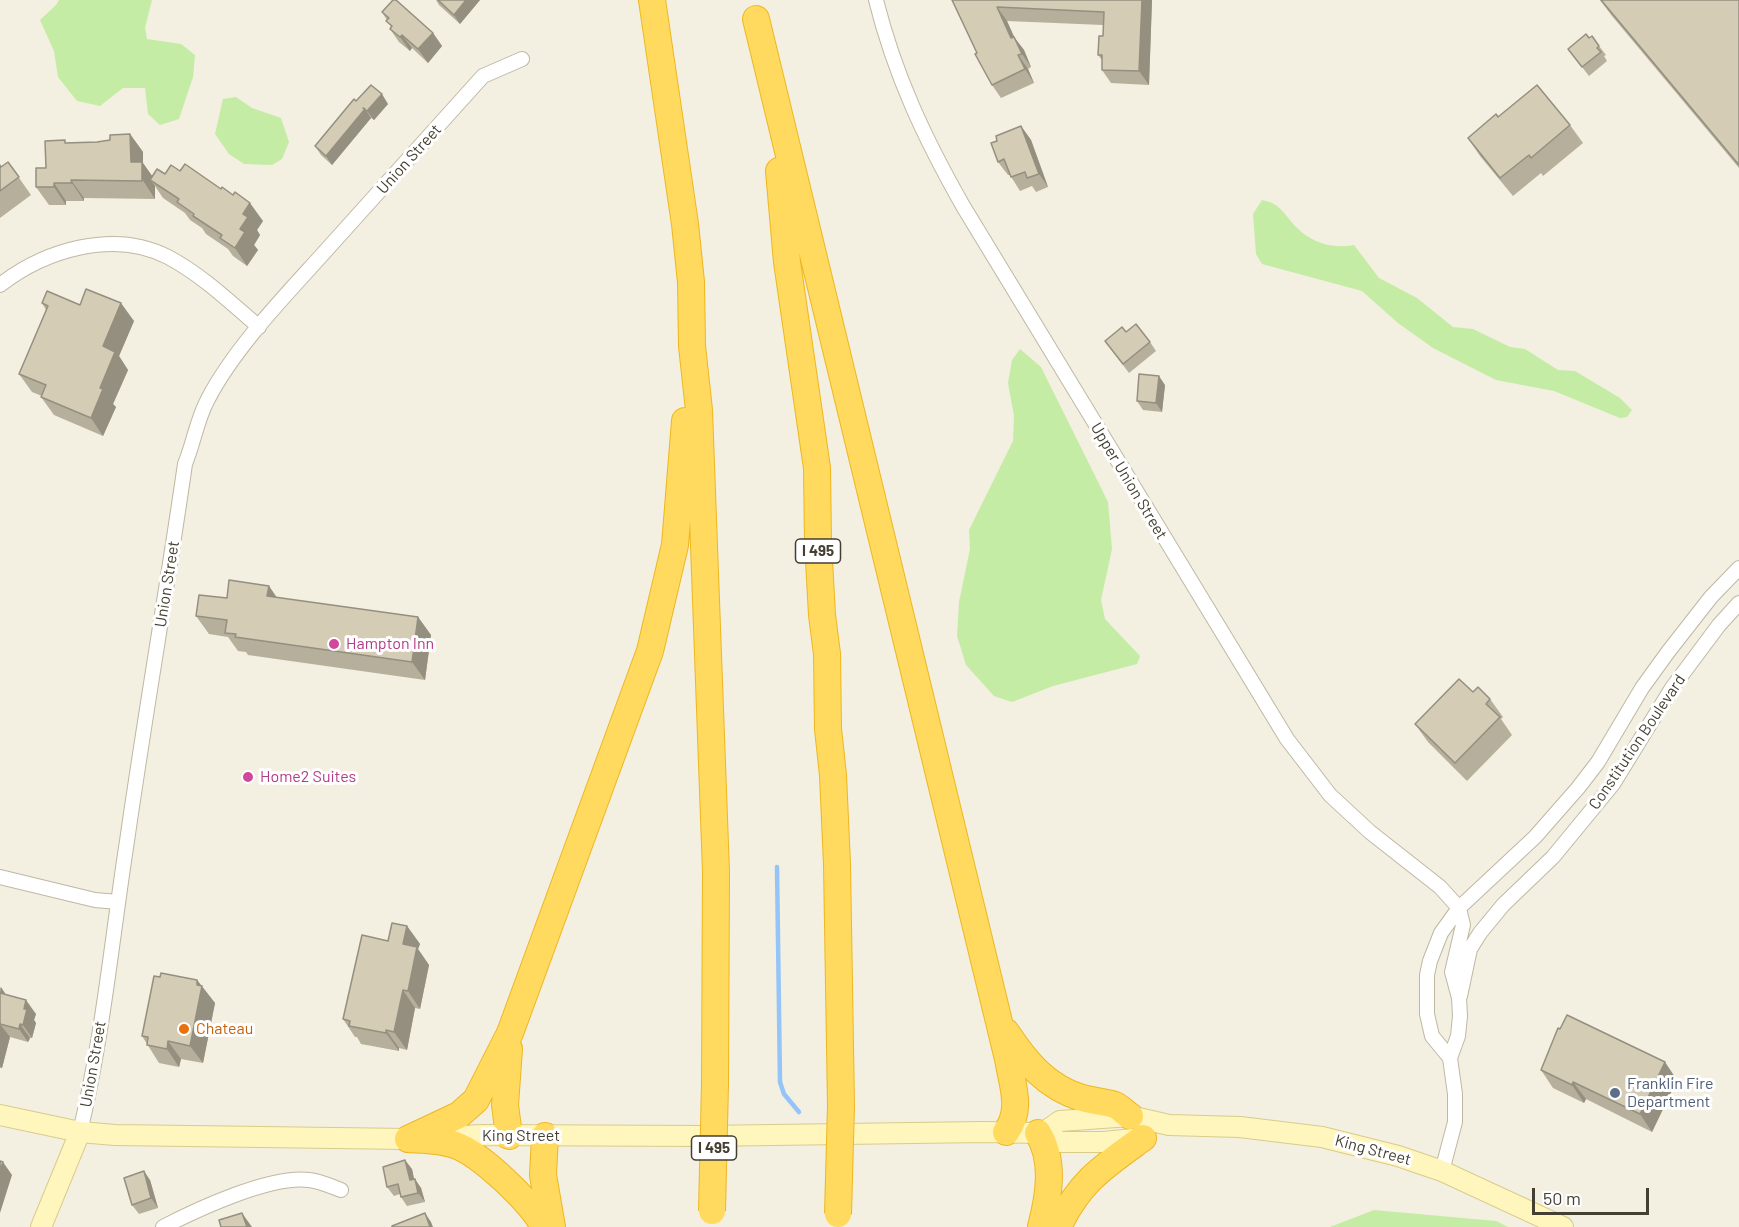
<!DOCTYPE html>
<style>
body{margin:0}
#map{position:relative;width:1739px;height:1227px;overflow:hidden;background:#f3efe1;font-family:Barlow,sans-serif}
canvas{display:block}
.scale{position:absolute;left:1532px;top:1188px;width:117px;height:27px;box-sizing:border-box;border:3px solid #443f31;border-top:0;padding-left:8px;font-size:18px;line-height:21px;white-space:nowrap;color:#443f31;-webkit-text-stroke:4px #fff;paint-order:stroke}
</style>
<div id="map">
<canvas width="1739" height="1227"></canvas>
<div class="scale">50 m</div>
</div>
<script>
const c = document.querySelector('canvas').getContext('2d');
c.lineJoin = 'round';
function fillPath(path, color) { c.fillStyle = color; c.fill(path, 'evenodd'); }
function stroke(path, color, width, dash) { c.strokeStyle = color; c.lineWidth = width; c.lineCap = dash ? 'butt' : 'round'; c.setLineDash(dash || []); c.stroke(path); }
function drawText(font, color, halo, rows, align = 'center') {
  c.font = font + ' Barlow,sans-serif'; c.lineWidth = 6; c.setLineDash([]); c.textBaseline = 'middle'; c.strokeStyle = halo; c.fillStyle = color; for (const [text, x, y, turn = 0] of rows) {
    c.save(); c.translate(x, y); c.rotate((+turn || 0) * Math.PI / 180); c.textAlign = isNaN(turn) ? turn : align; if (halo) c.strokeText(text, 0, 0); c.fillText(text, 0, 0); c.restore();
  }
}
fillPath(new Path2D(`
 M59,0H152L145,28L147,39L181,44L195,55L193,77L179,119L160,125L148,114L145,88H123L100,106L77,101L58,77L54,51L40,20L56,5Z
 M236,97L252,108L281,118L289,142L282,159L272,165L244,164L229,154L215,134L223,99Z
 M1262,200C1279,203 1283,212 1294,225C1311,243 1331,249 1354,245L1379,278L1417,298L1453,327L1473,329L1510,347L1525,349L1558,370L1575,371L1620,398L1632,410L1627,417L1620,418L1554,391L1496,380L1433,348L1398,323L1362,291L1262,264L1256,254L1253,214Z
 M1020,349L1041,367L1108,502L1112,549L1101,600L1105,619L1140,656L1137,664L1053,686L1012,702L994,696L966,665L957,636L959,602L970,549L969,530L1013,441L1014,416L1008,383L1012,360Z
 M1374,1210L1496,1221L1508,1227H1330Z`), '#c4eca4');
stroke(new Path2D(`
 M777,867L780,1082L784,1094L799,1112`), '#95c5f8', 4.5);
const street = new Path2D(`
 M876,0C895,76 925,139 963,206L1287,739L1330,795L1370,832L1440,887L1459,908L1463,925L1452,972L1459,998L1460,1016L1458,1036L1450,1058L1455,1094V1122L1442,1171
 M0,285C45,250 114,229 168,257C202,275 231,303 259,327
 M0,877L95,900L118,902
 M1460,996L1470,949L1480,933L1503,905L1553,857L1613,784L1672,688L1719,625L1739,603
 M1450,1058L1432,1036L1427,1014V975L1430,961L1441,933L1459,908L1535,837L1578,788L1598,762L1642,688L1668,652L1711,597L1739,568
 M80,1132C103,1036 112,938 127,841C145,715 167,589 185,464C194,442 197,419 208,399C234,349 283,298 321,256C375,196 429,136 483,76L522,59
 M163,1227C198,1209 271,1175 309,1180C320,1181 330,1186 341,1190`);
const secondary = new Path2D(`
 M0,1115L80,1132L115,1135L408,1139L482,1135L703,1136L983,1132L1038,1133L1044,1132L1060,1121L1130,1116L1169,1125L1240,1127L1322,1137L1398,1156L1442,1171L1563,1227
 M1044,1132L1058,1142H1104L1143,1138
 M41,1227L80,1132`);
const highway = new Path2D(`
 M652,0L685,224L691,282L692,346L699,410L716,872L715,1084
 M756,19L1008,1059C1012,1084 1023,1110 1006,1132
 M779,171L787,262L817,468L818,542L822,615L827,654L828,729L833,775L837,864L841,1106
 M1006,1032C1026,1062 1046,1087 1082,1098C1092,1101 1107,1102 1115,1105C1120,1107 1125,1113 1130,1116
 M1038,1133C1055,1161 1049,1196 1041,1227
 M509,1136L505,1105L509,1049
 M545,1136L543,1175L552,1227
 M408,1139L459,1115L476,1100L510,1033L650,651L675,545L685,421
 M408,1139C423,1140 441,1140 455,1145C481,1154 532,1203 544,1227
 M1058,1227C1080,1181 1103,1167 1143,1138`);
stroke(street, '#beb8a3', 16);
stroke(secondary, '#d8cc8b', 22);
stroke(highway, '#eeb720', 28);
stroke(street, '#fff', 14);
stroke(secondary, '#fff6be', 20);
stroke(highway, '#ffda5f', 26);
const highwayBridge = new Path2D(`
 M712,1211L715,1084
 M838,1214L841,1106`);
stroke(highwayBridge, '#eeb720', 28, []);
stroke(highwayBridge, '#ffda5f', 26);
fillPath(new Path2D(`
 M436,0H480L460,24L439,5Z
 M952,0H1152L1149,85L1111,83L1102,70V60L1098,55L1103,36V25L1007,21L1014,37L1024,50L1031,67L1028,69L1034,83L1001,98L992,85Z
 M1600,0H1739V168L1612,16Z
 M382,12L433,33L442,46L428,63L412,48L410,51L399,42L390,29L391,27Z
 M1589,38L1599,46L1606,55L1604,56L1607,61L1589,76L1568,49Z
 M356,101L388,104L374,120L371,118L332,165L321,155L315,146Z
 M1498,117L1570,125L1583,143L1543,176L1541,173L1513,196L1480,156L1468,138Z
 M1021,126L1031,140L1048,187L1036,192L1032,186L1020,191L1010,175H1008L998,162L997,141Z
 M130,134L143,152V163L152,176L180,171L263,221L257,230L260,235L254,245L258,250L247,266L233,256L228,249L206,234L202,228L190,220L185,213L163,198L155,186V199L84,198V201H66V205H49L36,187L46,168L67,143L97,142L110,140Z
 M8,162L31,195L0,218V165L1,167Z
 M42,303L80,305L134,321L119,356L128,370L113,404L116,407L103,436L54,415L41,397L42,396L32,392L19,374L46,310Z
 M1126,332L1150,342L1156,351L1129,373L1105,341Z
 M1165,385L1162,412L1143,410L1137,401Z
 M269,586L277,598L418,617L431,635L425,680L248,655L246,652L238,651L228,637L209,634L196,616L227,598Z
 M1473,692L1490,699L1503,717L1501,719L1512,735L1467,781L1428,742L1415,724Z
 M407,926L420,944L418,949L429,965L420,1009L415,1008L407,1050L399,1048V1051L361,1044L357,1037H355L343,1019L388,941Z
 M160,977L197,980L215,1003L203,1063L181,1059L179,1067L159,1063L142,1036Z
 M0,987L6,995L36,1014L34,1020L36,1023L32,1038H30L28,1042L10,1037L2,1068H0Z
 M1541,1070L1677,1080L1652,1132L1586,1099L1584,1103L1553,1088Z
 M412,1169L414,1179L421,1188L425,1202L407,1206L401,1197L400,1194L394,1196L387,1187Z
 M150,1180L158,1208L139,1214L132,1205Z`), '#b6af9c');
fillPath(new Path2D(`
 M466,0H480L460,24L454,15Z
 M1142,0H1152L1149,85L1139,71Z
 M997,7L1007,21L1021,52L1011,38Z
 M433,33L442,46L428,63L418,49Z
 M402,35L412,48L410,51L400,37Z
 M1014,37L1024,50L1031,67L1022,54Z
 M1018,55L1028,69L1034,83L1025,69Z
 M382,94L388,104L374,120L367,111Z
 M365,109L371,118L332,165L326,156Z
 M1021,126L1031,140L1048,187L1039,174Z
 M130,134L143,152V163L155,180H150L155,186V199L131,162Z
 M71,180L84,198V201L72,183Z
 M54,183L66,201V205L54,187Z
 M250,203L263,221L257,230L260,235L254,245L258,250L247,266L235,248L243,214Z
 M121,303L134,321L119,356L128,370L113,404L116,407L103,436L91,418L103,346Z
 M1159,376L1165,385L1162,412L1156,403Z
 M269,586L281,604L267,596Z
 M418,617L431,635L425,680L412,662Z
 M407,926L420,944L418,949L429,965L420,1009L408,991L403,944Z
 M197,980L215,1003L203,1063L190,1046Z
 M1,987L10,1001L0,995Z
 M403,990L415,1008L407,1050L394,1032Z
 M26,1000L36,1014L34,1020L36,1023L32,1038L23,1025L24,1009Z
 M0,1024L10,1037L2,1068L0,1066Z
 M20,1024L30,1038L28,1042L19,1029Z
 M386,1030L399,1048V1051L386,1033Z
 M168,1041L181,1059L179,1067L167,1049Z
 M1665,1062L1677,1080L1652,1132L1640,1114Z
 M1573,1082L1586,1099L1584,1103L1572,1085Z
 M405,1160L412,1169L416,1189L410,1180Z
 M3,1162L12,1175L0,1213V1170Z
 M144,1171L150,1180L158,1208L151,1198Z
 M415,1179L421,1188L425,1202L418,1193Z
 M242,1213L252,1227H247Z
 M425,1213L431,1222L433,1227H430Z`), '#948f7f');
const building = new Path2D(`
 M393,0H396L433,33L418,49L402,35L400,37L390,29L392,26L386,21L389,18L382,12Z
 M438,0H466L454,15Z
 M952,0H1142L1139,71L1102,70V55H1098L1099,36H1103L1104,12L997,7L1011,38L1014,37L1022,54L1018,55L1025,69L992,85L975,54L977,53Z
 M1601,0H1739V165Z
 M1586,34L1589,38L1592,36L1599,46L1597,48L1601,52L1582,67L1568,49Z
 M371,85L382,94L367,111L363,108L365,109L326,156L315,146L354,99L356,101Z
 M1537,85L1570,125L1531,158L1529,155L1500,178L1468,138L1496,114L1498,117Z
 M1021,126L1039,174L1027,178L1025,172L1011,177L1004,159L998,162L991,143L997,141L996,136Z
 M130,134L131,162H142V181L71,180L72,183H54V187H36V168H46L45,141L65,140V143L97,142L110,140V135Z
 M8,162L19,177L0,191V165L1,167Z
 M185,164L221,189L222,187L233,195L235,192L250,203L243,214L248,217L240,229L245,232L235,248L220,238L222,235L193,216L194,214L177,202L179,199L150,180L157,169L165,174L171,165L180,171Z
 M86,289L121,303L103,346L115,352L100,388L103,389L91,418L41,397L46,385L19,374L48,306L42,303L47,291L80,305Z
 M1136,324L1150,342L1123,364L1105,341L1122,327L1126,332Z
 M1139,374L1159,376L1156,403L1137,401Z
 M229,580L269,586L267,596L418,617L412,662L235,637L236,634L225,633L227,620L196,616L199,595L227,598Z
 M1459,679L1473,692L1478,687L1490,699L1486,704L1500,717L1455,763L1415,724Z
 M392,923L407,926L403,944L417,947L408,991L403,990L394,1032L386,1030V1033L349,1026L350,1021L343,1019L362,935L388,941Z
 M161,973L197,980V985L202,986L190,1046L168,1041L167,1049L147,1045L148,1037L142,1036L154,976L160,977Z
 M0,993L26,1000L24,1009H27L23,1025L20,1024L19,1029L0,1024Z
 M1567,1015L1665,1062L1640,1114L1573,1082L1572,1085L1541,1070L1558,1028L1560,1029Z
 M405,1160L410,1180L415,1179L418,1193L401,1197L398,1184L387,1187L383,1167Z
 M0,1161L3,1162L0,1170Z
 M144,1171L151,1198L132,1205L124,1178Z
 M242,1213L247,1227H221L219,1220Z
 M425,1213L430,1227H392V1226Z`);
fillPath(building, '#d4ccb5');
stroke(building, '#948f7f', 1.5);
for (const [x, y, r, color] of [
 [334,644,6,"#d1479c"],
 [248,777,6,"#d1479c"],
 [184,1029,6,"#e8710a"],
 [1615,1093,6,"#5c6f8a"]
]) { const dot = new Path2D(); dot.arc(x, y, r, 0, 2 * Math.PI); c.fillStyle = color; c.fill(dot); stroke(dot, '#fff', 2); }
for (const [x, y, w] of [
 [818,551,45],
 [714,1148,45]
]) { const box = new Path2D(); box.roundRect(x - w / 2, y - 12, w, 24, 4.5); c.fillStyle = '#fff'; c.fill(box); stroke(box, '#443f31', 1.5); }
drawText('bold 15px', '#443f31', null, [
 ["I 495",818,551],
 ["I 495",714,1148]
]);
drawText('16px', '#443f31', '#fff', [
 ["Union Street",409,159,-48],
 ["Upper Union Street",1129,481,59],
 ["Union Street",167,584,-81],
 ["Constitution Boulevard",1637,742,-56],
 ["Union Street",93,1064,-80],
 ["King Street",521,1136],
 ["King Street",1373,1150,15]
]);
drawText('16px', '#b23c85', '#fff', [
 ["Hampton Inn",346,644],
 ["Home2 Suites",260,777]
], 'left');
drawText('16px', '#c56008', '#fff', [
 ["Chateau",196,1029]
], 'left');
drawText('16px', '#4e5e75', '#fff', [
 ["Franklin Fire",1627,1084],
 ["Department",1627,1102]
], 'left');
</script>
